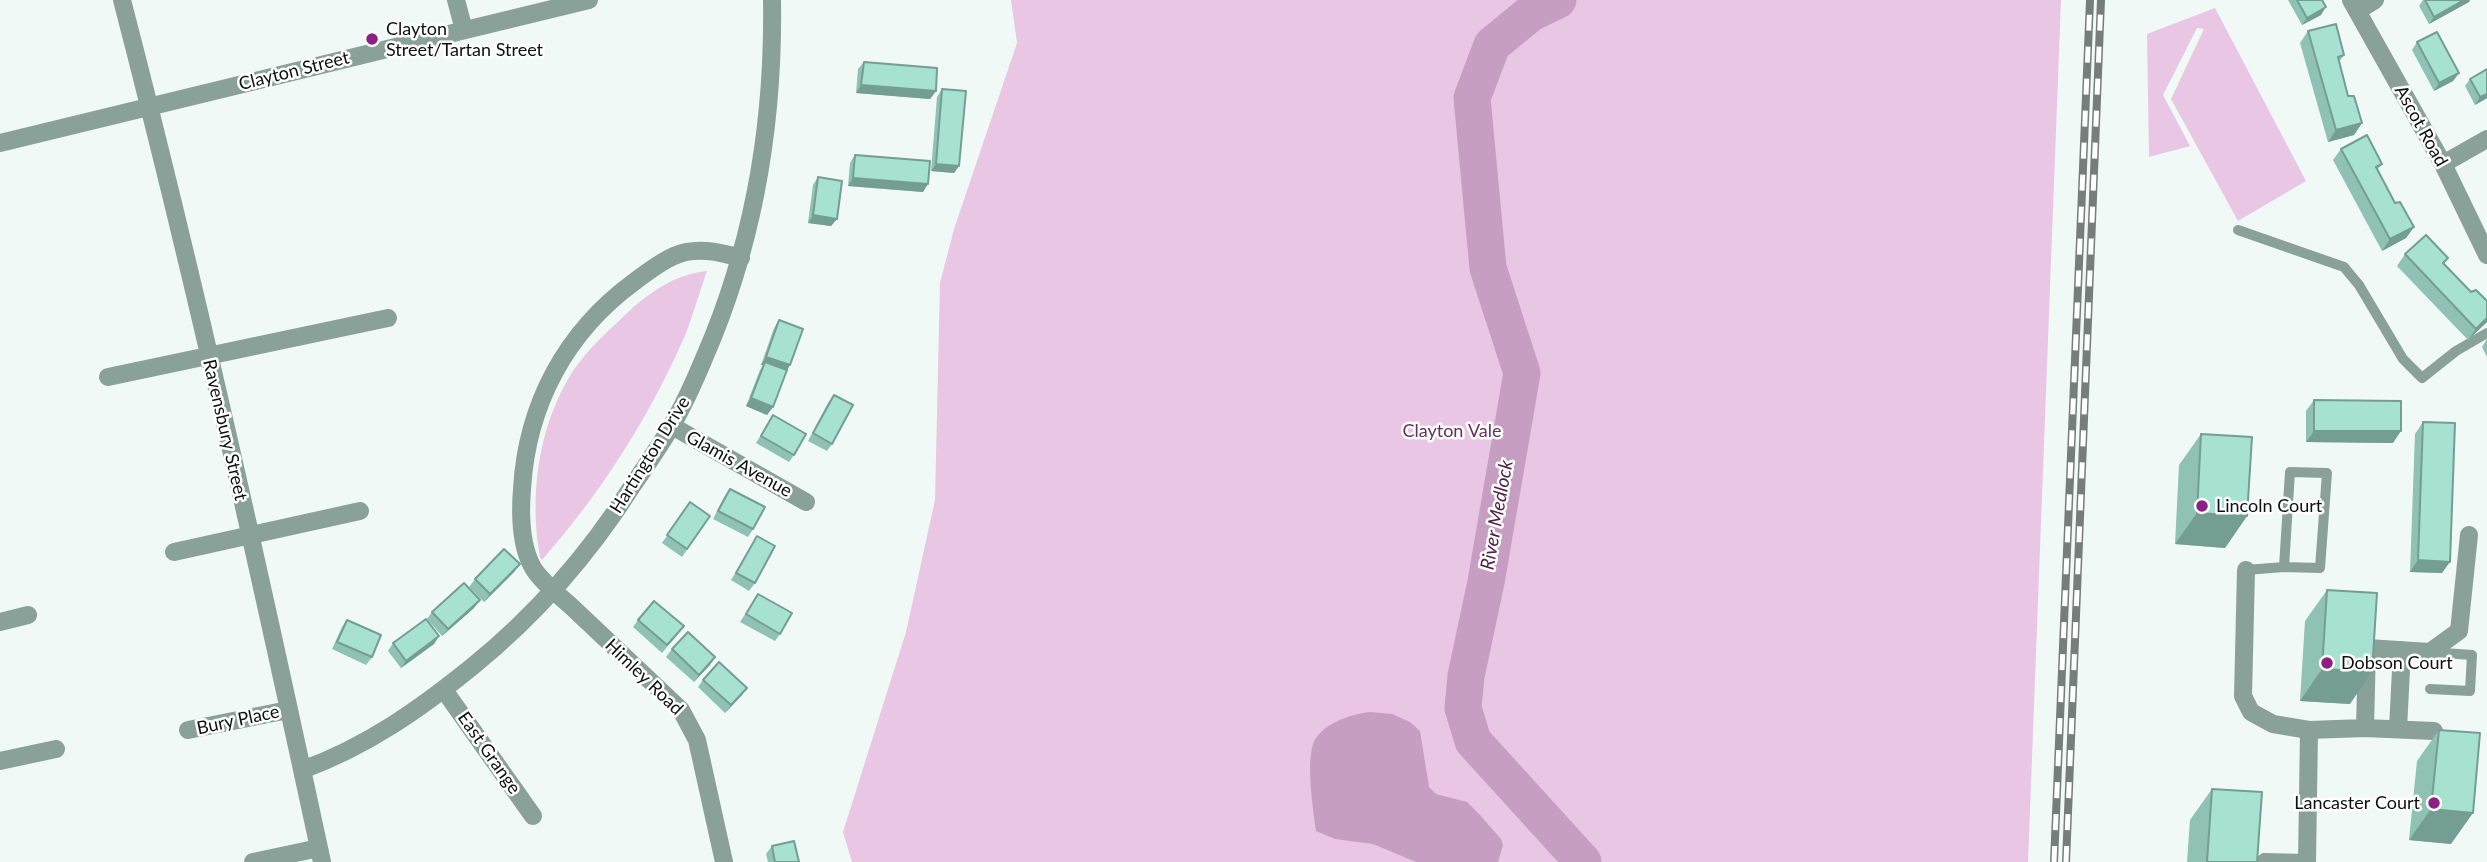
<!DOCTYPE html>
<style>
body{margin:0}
canvas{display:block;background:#f0f9f6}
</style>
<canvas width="2487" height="862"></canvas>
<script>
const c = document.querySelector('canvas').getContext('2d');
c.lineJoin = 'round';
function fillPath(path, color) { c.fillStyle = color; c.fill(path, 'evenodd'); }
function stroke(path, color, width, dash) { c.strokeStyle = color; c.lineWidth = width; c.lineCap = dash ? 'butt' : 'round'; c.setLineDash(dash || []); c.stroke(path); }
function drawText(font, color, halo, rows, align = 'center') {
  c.font = font + ' Lato,sans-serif'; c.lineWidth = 5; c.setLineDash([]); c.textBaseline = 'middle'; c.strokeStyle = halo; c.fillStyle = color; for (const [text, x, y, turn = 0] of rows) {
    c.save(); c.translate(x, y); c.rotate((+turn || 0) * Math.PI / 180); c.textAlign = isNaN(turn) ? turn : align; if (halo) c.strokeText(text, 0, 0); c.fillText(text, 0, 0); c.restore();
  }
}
fillPath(new Path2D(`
 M1011,0H2061L2028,862H852L843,832L906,632L935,500L940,283L954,229L1017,43Z
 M2215,8L2306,181L2238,221L2171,99L2204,29L2197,28L2163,95L2190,146L2149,157L2147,34Z
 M707,271C699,293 693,316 684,338C648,419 601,493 542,560L540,557C529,495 538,426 573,371C587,350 606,333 624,316C647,294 674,274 707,271Z`), '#e9c6e4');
fillPath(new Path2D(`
 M1370,712L1392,714L1410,722L1420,731L1429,787L1436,794L1467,802L1480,815L1501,839L1503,845L1498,862H1416L1373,844L1335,839L1316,831C1313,808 1307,770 1312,748C1316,725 1351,714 1370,712Z`), '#c69ec1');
stroke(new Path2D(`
 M1558,0L1531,13L1492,45L1472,98L1488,268L1522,373L1486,582L1466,676L1463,708L1473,741L1583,862`), '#c69ec1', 37);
stroke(new Path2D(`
 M2238,230L2344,267L2359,285L2403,359L2422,378L2456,351L2487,333
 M2246,570L2284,567L2320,568L2327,473L2290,472L2284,567
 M2430,689L2470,691L2472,655L2430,652
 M2259,862L2264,858L2307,859`), '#89a199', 10);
stroke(new Path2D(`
 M122,0C196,285 260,574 322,862
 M456,0L464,30
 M2351,0L2443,164L2487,255
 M2357,11L2375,0
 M0,143L589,0
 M2443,164L2487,139
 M108,377L388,318
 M672,426L806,502
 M174,552L360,511
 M2246,570L2243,696L2251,712L2273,724L2309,730
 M0,622L28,615
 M444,690L533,816
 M2365,728L2367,648L2430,652L2459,631L2469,535
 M2398,729L2402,650
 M188,730L288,710
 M0,761L56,749
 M302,770C366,747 420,709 473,666C536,615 589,554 633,485C646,466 659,447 671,427C684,405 695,380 705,356C754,243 774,123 772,0
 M253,862L319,848
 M724,862L697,740L681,710C645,676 609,642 573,608C561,597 539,580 532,566C520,543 520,514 522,489C527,404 566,332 634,282C646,273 660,262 674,256C695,246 720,252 741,258
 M2307,862L2309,730L2365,728L2434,731`), '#89a199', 18);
const rail = new Path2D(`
 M2054,862L2090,0
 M2066,862L2101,0`);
stroke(rail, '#777d7b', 8);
stroke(rail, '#fff', 5, [16]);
fillPath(new Path2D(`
 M2288,0H2322L2321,15L2302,25Z
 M2423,0H2470L2469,2L2429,24L2419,6Z
 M2308,31L2344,55L2339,62L2348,96L2362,123L2354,135L2328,142L2300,43Z
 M2417,42L2459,73L2453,81L2434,91L2412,50Z
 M864,62L936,91L930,99L856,93L858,69Z
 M2470,79L2487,98L2475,105L2465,86Z
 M942,89L959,166L954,173L931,171L937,97Z
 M2341,149L2382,164L2377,170L2395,203L2414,227L2406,238L2382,251L2333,160Z
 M855,155L923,192L848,186L850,163Z
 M818,177L837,219L831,226L808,223L813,185Z
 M2405,254L2448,258L2444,264L2471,292L2487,322L2468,340L2397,266Z
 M779,320L790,365L787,370L773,407L767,415L746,406L760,370L763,365H761L774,328Z
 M2487,339V357L2482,347Z
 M834,395L832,444L827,451L808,441L828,403Z
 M2314,400L2393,443L2306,442V411Z
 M773,415L794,455L789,462L756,443Z
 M2423,422L2442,573L2410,572L2415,434Z
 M2201,434L2247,516L2225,548L2175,544L2179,465Z
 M730,489L753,529L748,537L713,519L724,497Z
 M690,502L710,516L682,557L662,543Z
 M757,536L755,583L749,591L731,580Z
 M520,564L514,572L484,602L469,587L475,579Z
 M2327,590L2350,704L2300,701L2305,621Z
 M758,594L780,634L775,641L740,622Z
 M474,608L442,636L427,619L432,612Z
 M347,620L372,657L366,665L332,649L342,627Z
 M638,620L678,634L662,653L633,627Z
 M439,636L434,644L401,668L388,651L393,643Z
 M672,649L715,657L694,682L666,657Z
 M703,680L742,695L725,713L698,687Z
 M2439,730L2451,844L2409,840L2417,761Z
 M2212,789L2257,862H2187L2190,820Z
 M772,846L799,862H768L766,854Z`), '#8fc2b2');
fillPath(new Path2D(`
 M2464,0H2470L2469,2L2429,24L2434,17Z
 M2326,7L2321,15L2302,25L2307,18Z
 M2459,73L2453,81L2434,91L2439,83Z
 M861,85L936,91L930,99L856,93Z
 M2487,94V98L2475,105L2480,97Z
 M2362,123L2354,135L2328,142L2336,130Z
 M936,164L959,166L954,173L931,171Z
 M853,178L928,184L923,192L848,186Z
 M813,215L837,219L831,226L808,223Z
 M2414,227L2406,238L2382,251L2390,239Z
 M2487,318V322L2468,340L2476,329Z
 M766,357L790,365L785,373L765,362L763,365H761Z
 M751,398L773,407L767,415L746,406Z
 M2314,431H2401L2393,443L2306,442Z
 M2197,513L2247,516L2225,548L2175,544Z
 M2418,560L2450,562L2442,573L2410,572Z
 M520,564L514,572L484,602L490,594Z
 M480,600L474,608L442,636L448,629Z
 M439,636L434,644L401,668L406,661Z
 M715,657L710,665L694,682L699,675Z
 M2322,669L2372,672L2350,704L2300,701Z
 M747,688L742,695L725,713L731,705Z
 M2431,809L2473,813L2451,844L2409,840Z`), '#749e91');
const building = new Path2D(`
 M2297,0H2322L2326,7L2307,18Z
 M2425,0H2464L2434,17Z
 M2336,24L2344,55L2338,57L2348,96H2354L2362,123L2336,130L2308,31Z
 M2437,32L2459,73L2439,83L2417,42Z
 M864,62L937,68L936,91L861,85Z
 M2487,69V94L2480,97L2470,79Z
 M942,89L966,91L959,166L936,164Z
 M2367,135L2382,164L2376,167L2395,203L2400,202L2414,227L2390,239L2341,149Z
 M855,155L930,161L928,184L853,178Z
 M818,177L842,181L837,219L813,215Z
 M2426,235L2448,258L2443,263L2471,292L2476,290L2487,301V318L2476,329L2405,254Z
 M779,320L803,329L790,365L766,357Z
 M765,362L787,370L773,407L751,398Z
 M834,395L853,405L832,444L813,433Z
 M2314,400L2401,401V431H2314Z
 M773,415L806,434L794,455L761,436Z
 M2423,422L2455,423L2450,562L2418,560Z
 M2201,434L2252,437L2247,516L2197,513Z
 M730,489L765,507L753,529L718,511Z
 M690,502L710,516L687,549L667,535Z
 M757,536L775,546L755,583L736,573Z
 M504,549L520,564L490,594L475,579Z
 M464,583L480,600L448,629L432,612Z
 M2327,590L2377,593L2372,672L2322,669Z
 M758,594L792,613L780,634L746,614Z
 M654,601L684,626L667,645L638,620Z
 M426,619L439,636L406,661L393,643Z
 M347,620L381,635L372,657L337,642Z
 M688,632L715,657L699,675L672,649Z
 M719,662L747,688L731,705L703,680Z
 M2439,730L2480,733L2473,813L2431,809Z
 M2212,789L2262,792L2257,862H2207Z
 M794,841L799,862H775L772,846Z`);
fillPath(building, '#a6e2cf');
stroke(building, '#749e91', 2);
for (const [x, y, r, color] of [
 [372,39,7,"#8b2085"],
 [2202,506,7,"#8b2085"],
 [2327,663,7,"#8b2085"],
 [2434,803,7,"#8b2085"]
]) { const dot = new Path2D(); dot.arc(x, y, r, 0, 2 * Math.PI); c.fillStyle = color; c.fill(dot); stroke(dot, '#fff', 2.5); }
drawText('18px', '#0d100f', '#fff', [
 ["Clayton",386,29],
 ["Street/Tartan Street",386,50],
 ["Lincoln Court",2216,506],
 ["Dobson Court",2341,663],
 ["Lancaster Court",2420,803,"right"]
], 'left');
drawText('18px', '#0d100f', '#fff', [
 ["Clayton Street",294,71,-14],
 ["Ascot Road",2421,126,61],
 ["Ravensbury Street",225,430,77],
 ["Hartington Drive",650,455,-58],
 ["Glamis Avenue",739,464,29],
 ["Himley Road",644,677,44],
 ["Bury Place",238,720,-12],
 ["East Grange",489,753,55]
]);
drawText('18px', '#62315e', '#fff', [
 ["Clayton Vale",1452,431]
]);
drawText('italic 19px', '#51204d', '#fff', [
 ["River Medlock",1497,515,-80]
]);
</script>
